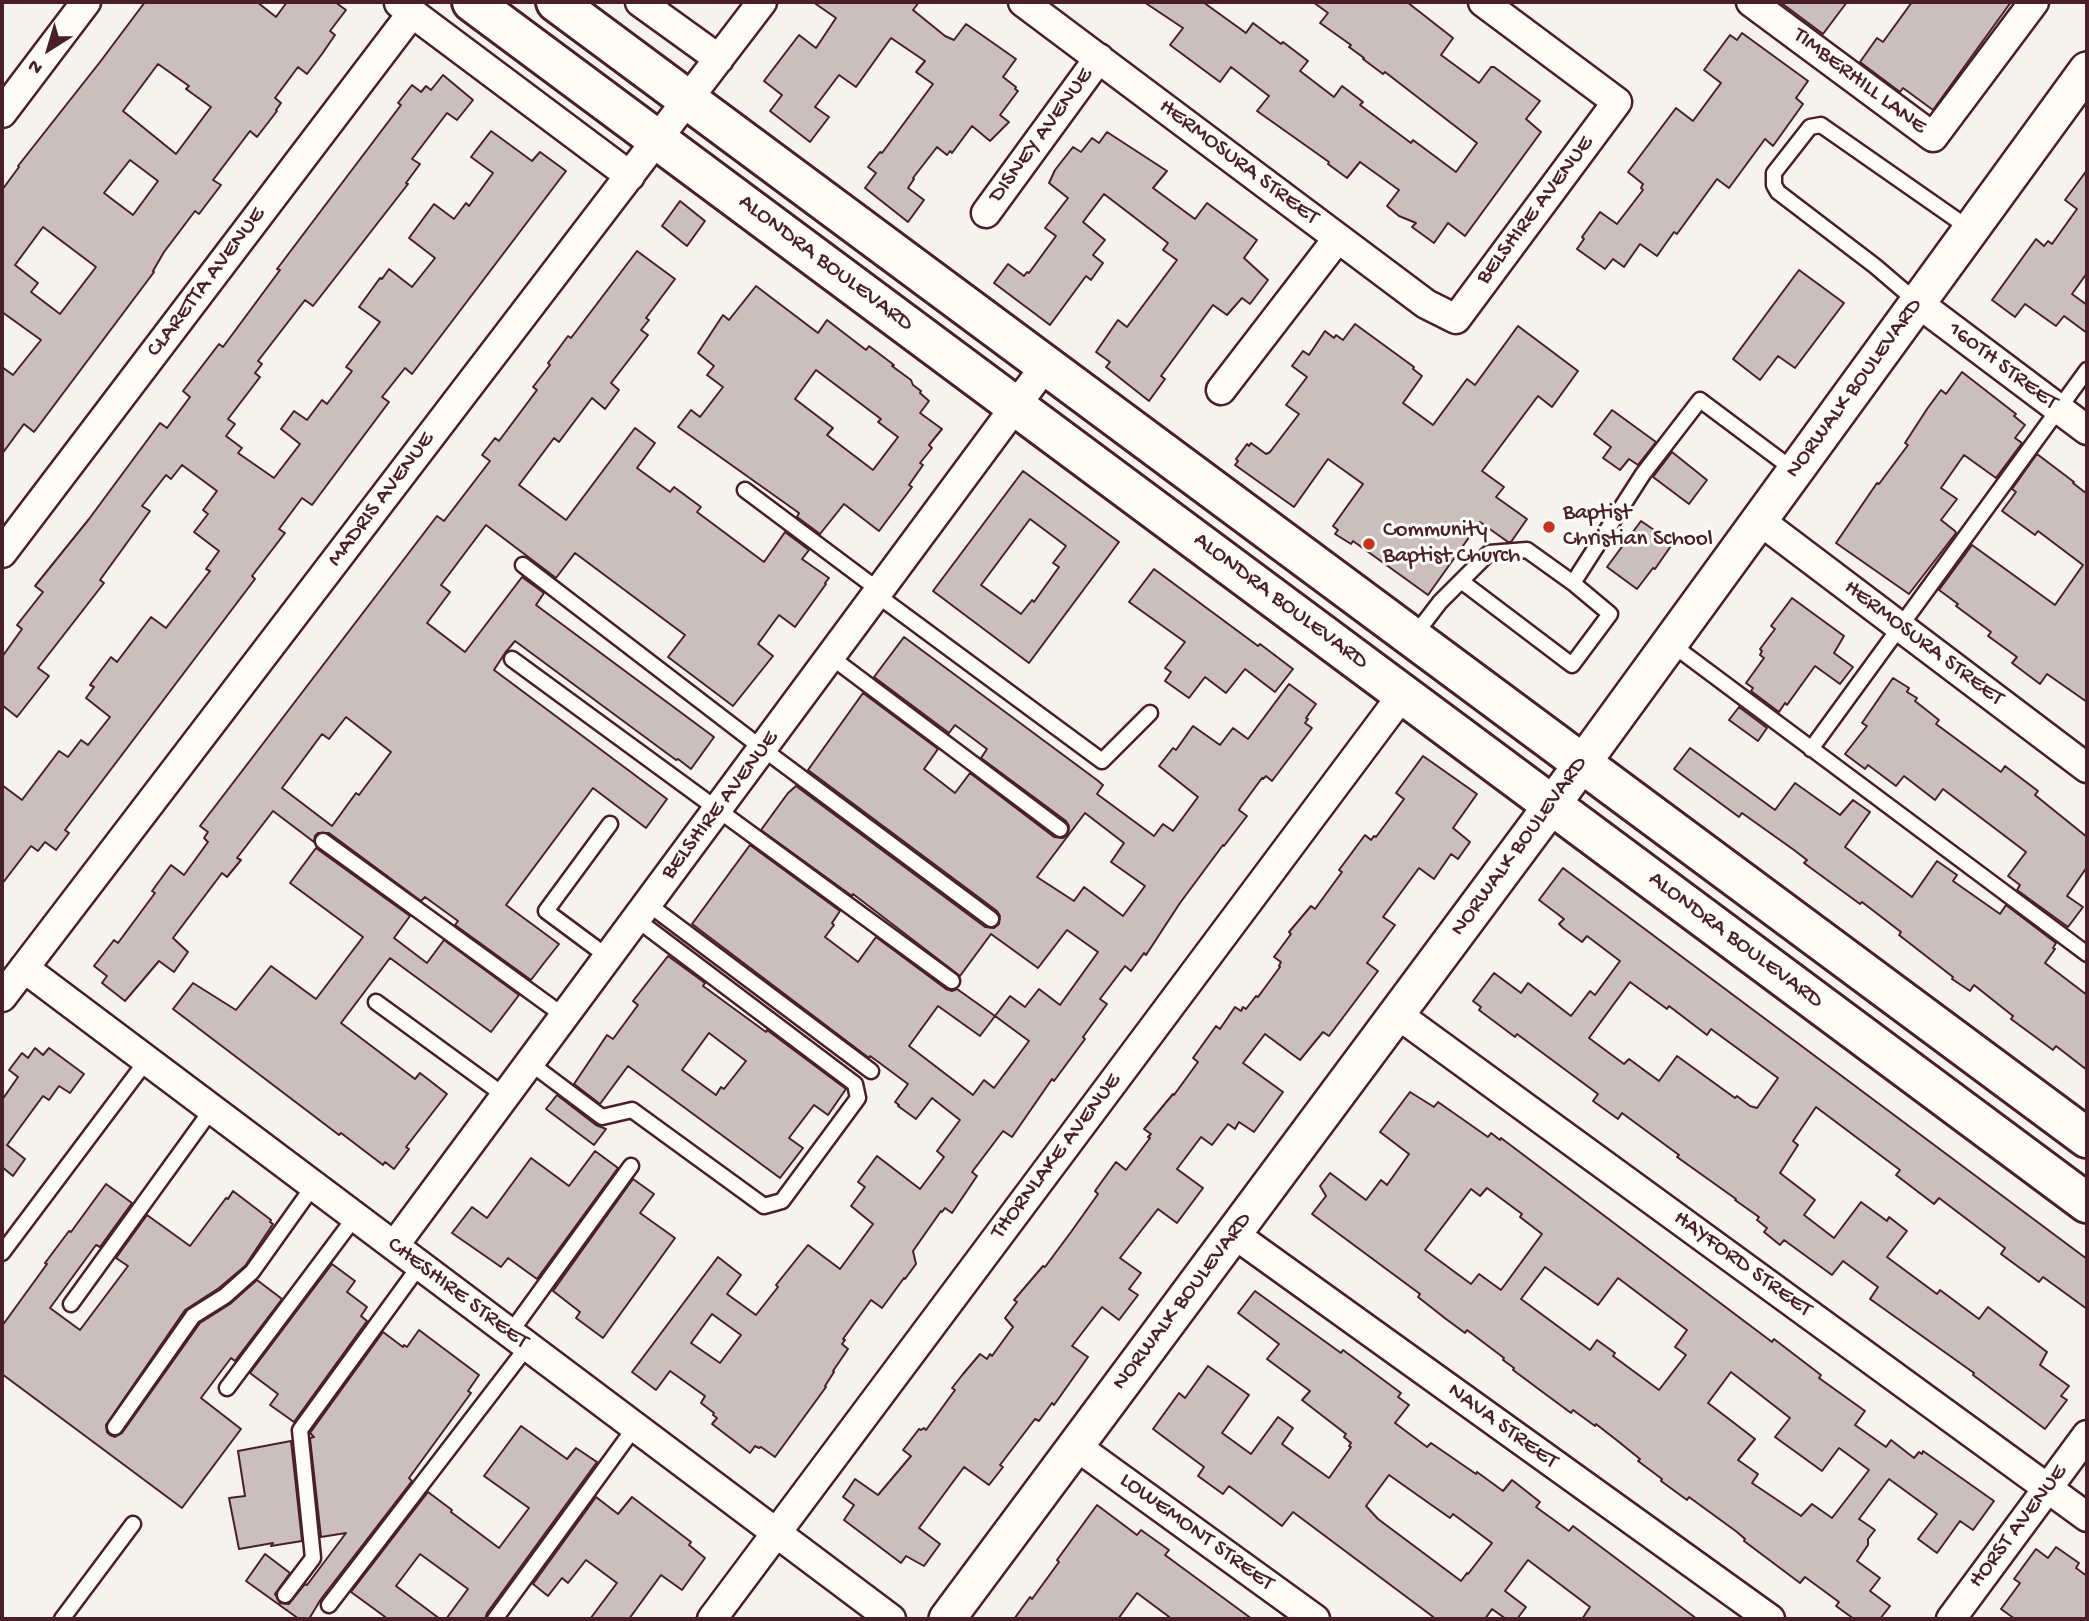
<!DOCTYPE html>
<style>
body{margin:0}
#map{position:relative;width:2089px;height:1621px;overflow:hidden;background:#f6f3ef;font-family:"Gochi Hand",sans-serif}
canvas{display:block}
.frame{position:absolute;inset:0;border:4px solid #4a1f2b;pointer-events:none}
.north{position:absolute;left:14px;top:14px;width:70px;height:70px;-webkit-text-stroke:5px #fdfcf7;paint-order:stroke;rotate:217deg;font-size:19px;font-weight:700;line-height:28px;text-align:center;color:#4a1f2b}
.north::after{content:'';display:block;margin:auto;width:24px;height:32px;background:#4a1f2b;clip-path:polygon(50% 0,100% 100%,50% 72%,0 100%)}
</style>
<div id="map">
<canvas width="2089" height="1621"></canvas>
<div class="frame"></div>
<div class="north">N</div>
</div>
<script>
const c = document.querySelector('canvas').getContext('2d');
c.lineJoin = 'round';
function fillPath(path, color) { c.fillStyle = color; c.fill(path, 'evenodd'); }
function stroke(path, color, width, dash) { c.strokeStyle = color; c.lineWidth = width; c.lineCap = dash ? 'butt' : 'round'; c.setLineDash(dash || []); c.stroke(path); }
function drawText(font, color, halo, rows, align = 'center') {
  c.font = font + ' "Gochi Hand",sans-serif'; c.lineWidth = 6; c.setLineDash([]); c.textBaseline = 'middle'; c.strokeStyle = halo; c.fillStyle = color; for (const [text, x, y, turn = 0] of rows) {
    c.save(); c.translate(x, y); c.rotate((+turn || 0) * Math.PI / 180); c.textAlign = isNaN(turn) ? turn : align; if (halo) c.strokeText(text, 0, 0); c.fillText(text, 0, 0); c.restore();
  }
}
const building = new Path2D(`
 M145,2H257L276,17L287,2H335L346,10L330,31L335,35L322,54L307,74L298,67L275,98L281,103L276,110L277,111L257,137L250,131L213,180L221,185L199,214L195,211L164,252L153,271L154,272L34,432L24,424L2,454V367L13,375L41,340L2,312V190L19,167L18,166L100,62ZM158,64L189,86L186,89L211,107L176,154L123,111ZM130,160L158,181L133,215L104,193ZM43,227L96,267L60,314L31,292L38,283L15,265Z
 M813,2H919L913,10L945,36L954,40L966,24L1016,59L1003,77L1016,87L1015,89L1018,91L1000,115L1009,122L990,141L972,126L952,153L950,151L947,155L937,147L913,178L914,179L908,188L924,200L908,222L865,188L876,173L868,167L880,152L882,153L933,84L916,72L925,61L891,38L856,87L839,75L815,107L829,117L810,142L770,111L782,95L764,81L799,35L816,48L836,18Z
 M1144,2H1203L1246,33L1253,23L1281,44L1283,42L1308,61L1300,71L1334,97L1342,86L1363,102L1360,105L1411,143L1413,140L1456,172L1477,143L1385,72L1383,74L1363,59L1364,58L1349,47L1351,45L1320,23L1328,13L1313,2H1407L1453,38L1441,55L1475,80L1479,83L1491,67H1494L1540,101L1526,119L1541,132L1465,236L1448,223L1434,243L1412,227L1416,223L1399,216L1387,206L1399,190L1360,162L1347,178L1328,164L1329,162L1257,111L1269,96L1231,67L1220,82L1170,45L1183,28Z
 M1780,2H1847L1823,34Z
 M1912,2H2011L1933,110L1903,88L1900,92L1860,62L1877,38L1883,42Z
 M1742,33L1808,81L1796,98L1803,104L1773,146L1765,139L1729,188L1717,179L1677,234L1674,232L1657,256L1640,244L1624,267L1613,259L1605,269L1577,249L1584,239L1582,237L1600,212L1617,224L1643,190L1641,188L1643,184L1628,172L1676,108L1693,121L1721,83L1704,70L1730,35L1737,40Z
 M443,75L473,100L457,120L447,113L412,159L420,164L406,183L408,184L313,306L305,300L258,361L262,364L255,373L260,377L228,419L235,424L226,436L242,448L238,453L274,478L300,444L281,429L294,411L307,420L322,400L327,404L352,371L346,367L380,322L359,307L380,278L382,279L389,269L412,287L435,258L409,238L434,204L454,219L466,203L469,206L493,173L471,157L491,131L532,161L540,152L566,171L412,374L405,368L382,397L389,402L312,505L302,498L279,529L285,533L252,576L255,579L65,830L69,833L56,850L45,842L38,851L31,846L2,884V785L22,800L59,751L68,757L81,740L88,745L110,717L86,698L94,687L90,685L111,657L117,662L151,617L166,628L210,571L206,569L219,551L194,532L208,514L203,510L217,491L182,465L171,479L166,475L142,506L150,511L100,580L104,583L38,668L49,676L17,717L2,705V657L22,629L17,625L43,592L35,586L89,519L160,423L167,428L190,397L183,391L219,344L223,347L280,270L277,269L401,105L398,103L412,85L421,92L426,86L431,90Z
 M1107,132L1167,171L1153,188L1195,219L1207,203L1257,240L1244,258L1268,280L1250,304L1242,298L1227,315L1213,305L1161,376L1165,379L1149,401L1106,367L1110,362L1096,352L1118,320L1127,327L1177,260L1163,250L1168,243L1104,194L1083,222L1105,240L1093,255L1103,263L1091,280L1086,276L1050,325L994,283L1008,264L1024,276L1027,272L1029,273L1056,236L1045,228L1068,198L1049,183L1055,170L1073,147L1081,152L1092,138L1099,143Z
 M2087,170V273L2072,294L2087,305V333L2064,316L2056,326L2025,304L2015,317L1992,300L2036,239L2044,246L2048,241L2052,244L2077,209L2065,200Z
 M680,201L705,221L687,246L662,226Z
 M637,251L675,279L646,318L649,320L641,330L648,335L611,383L619,390L605,409L592,398L559,442L554,438L519,485L566,520L635,428L655,443L637,468L670,492L674,487L701,507L697,512L764,562L785,532L809,550L802,559L829,578L825,583L826,584L795,627L779,615L758,644L773,656L733,706L668,657L685,635L575,553L556,578L486,525L441,585L450,592L427,623L465,652L522,577L544,593L536,605L714,737L691,769L678,759L676,760L515,641L505,653L494,670L667,799L646,828L593,788L506,905L559,944L544,963L531,980L455,925L458,921L425,897L421,901L329,833H318L315,836L314,842L273,811L237,858L241,860L227,877L222,873L173,938L188,952L174,972L159,961L125,1001L102,983L107,976L94,966L114,940L118,943L155,893L152,891L171,865L184,875L208,842L204,838L208,832L200,826L437,516L444,521L490,461L482,455L495,438L499,441L537,390L533,387L550,365L548,363L568,336L571,338ZM346,717L391,752L359,795L356,793L332,826L282,788L322,734L329,739Z
 M1799,270L1844,303L1795,368L1778,356L1760,380L1733,359Z
 M756,286L818,333L827,320L866,350L869,346L894,365L892,366L911,380L913,385L921,391L920,393L929,401L920,413L942,429L929,445L932,448L920,463L923,465L909,485L912,487L879,531L844,504L820,534L797,517L799,513L678,427L691,410L700,417L723,387L707,375L714,366L698,353L723,315L729,320ZM816,370L881,419L878,422L898,437L873,470L827,435L833,428L795,399Z
 M1355,324L1414,367L1413,369L1422,376L1403,403L1433,425L1467,379L1475,385L1518,326L1578,371L1552,407L1538,396L1482,471L1504,487L1496,497L1527,519L1511,542H1508L1480,522L1428,595L1353,541L1351,544L1335,534L1338,530L1333,526L1363,484L1328,459L1294,507L1235,465L1238,461L1236,459L1247,444L1249,446L1251,443L1266,454L1270,452L1299,414L1286,405L1307,377L1292,366L1303,351L1309,355L1325,331L1334,338L1336,335L1343,340Z
 M1962,372L2016,414L2014,416L2025,425L2015,438L2022,443L1996,478L1964,455L1941,488L1957,499L1941,520L1955,531L1956,533L1909,594L1836,543L1877,483L1879,484L1908,445L1905,443L1927,409L1941,390L1946,394Z
 M1612,410L1656,442L1638,465L1629,459L1620,470L1603,458L1611,447L1594,434Z
 M1672,452L1707,480L1689,504L1653,477Z
 M2037,454L2074,482L2073,483L2087,494V702L2047,674L2040,684L2012,663L2017,657L1988,636L1991,632L1956,606L1958,604L1939,590L1972,545L2055,605L2083,565L2038,531L2035,535L2002,511L2016,492L2012,489Z
 M1023,471L1119,542L1029,663L933,591ZM1030,519L1066,546L1053,563L1059,567L1034,602L1032,600L1021,614L981,585Z
 M1641,521L1673,543L1655,569L1653,568L1637,589L1607,567Z
 M1154,569L1258,646L1260,644L1293,669L1275,692L1245,669L1226,693L1205,677L1189,698L1165,681L1171,672L1165,668L1185,642L1129,602Z
 M1792,598L1844,636L1834,653L1853,667L1840,684L1815,666L1787,705L1785,703L1779,712L1751,691L1753,688L1746,683L1764,658L1760,655L1762,651L1760,649L1775,629L1771,626Z
 M904,637L1097,780L1103,785L1097,794L1154,836L1163,824L1173,831L1198,797L1159,766L1173,748L1176,750L1193,726L1220,745L1233,728L1248,739L1289,684L1316,704L1306,718L1308,719L1305,723L1312,728L1272,781L1266,776L1263,779L1262,778L1240,808L1239,810L1247,816L1224,846L1223,845L1180,903L1146,955L1144,953L1131,971L1125,966L1100,999L1107,1004L1083,1037L1085,1039L1054,1081L1052,1079L1012,1137L1003,1131L972,1172L977,1176L952,1213L945,1208L942,1212L941,1211L913,1251L916,1264L905,1279L904,1278L882,1308L871,1300L843,1339L845,1340L842,1344L848,1349L833,1371L834,1372L825,1386L826,1387L775,1457L761,1447L759,1448L755,1446L750,1453L712,1424L717,1418L713,1415L714,1413L701,1403L705,1396L670,1371L656,1390L632,1372L718,1257L741,1275L727,1294L756,1315L778,1287L776,1285L808,1245L840,1269L873,1224L851,1206L865,1187L858,1182L877,1156L920,1189L944,1157L937,1151L960,1120L932,1098L916,1119L898,1106L899,1105L895,1102L908,1084L877,1061L870,1056L869,1058L692,924L750,845L840,911L832,923L834,925L825,937L858,962L876,937L946,989L952,991L957,989L995,1016L980,1036L938,1006L909,1046L973,1095L984,1080L994,1088L1029,1041L995,1016L1010,996L1025,1007L1039,989L1060,1005L1098,952L1067,930L1038,968L991,934L960,976L853,894L852,896L761,830L788,793L796,786L985,927L994,928L999,924L1000,916L997,911L808,770L863,693L938,749L924,769L955,793L970,773L1054,837L1063,838L1068,834L1069,826L1066,821L981,758L987,749L955,725L949,733L874,677ZM1085,813L1124,843L1111,862L1145,886L1123,916L1084,887L1074,901L1037,877ZM712,1314L741,1335L720,1363L691,1343Z
 M1893,678L1909,688L1907,692L1917,698L1915,701L1939,720L1936,724L2001,772L2005,766L2038,791L2035,795L2087,837V867L2067,896L2083,907L2068,927L2017,890L2020,885L2008,876L2026,852L1943,789L1935,800L1904,776L1896,786L1868,765L1865,769L1845,754L1867,726L1862,723Z
 M1739,707L1767,728L1758,741L1729,720Z
 M1690,748L1775,810L1795,783L1840,815L1853,800L1870,812L1845,847L1912,897L1937,861L1957,875L1953,881L2000,914L2006,905L2056,943L2053,948L2055,949L2045,963L2087,995V1070L2056,1046L2053,1050L2011,1019L2013,1016L1974,985L1970,991L1952,979L1953,977L1899,935L1901,932L1862,902L1860,904L1804,863L1807,860L1794,850L1742,813L1739,817L1674,769Z
 M1423,756L1477,794L1453,828L1470,842L1458,859L1451,854L1434,879L1419,868L1383,917L1395,925L1367,963L1378,971L1329,1036L1323,1032L1300,1060L1265,1034L1243,1063L1283,1092L1254,1132L1239,1122L1235,1129L1228,1124L1212,1145L1201,1137L1177,1169L1203,1188L1177,1223L1158,1209L1120,1258L1141,1273L1129,1289L1138,1295L1119,1320L1102,1307L1072,1346L1088,1357L1054,1405L1052,1403L1039,1421L1035,1419L1000,1465L1003,1467L989,1485L964,1467L919,1528L940,1544L924,1566L906,1556L901,1563L844,1520L854,1505L843,1497L855,1479L878,1495L911,1456L903,1450L919,1429L921,1430L924,1428L926,1430L955,1390L952,1388L963,1374L980,1354L987,1359L990,1354L992,1356L1013,1327L1005,1318L1017,1302L1014,1300L1043,1266L1045,1267L1071,1232L1098,1194L1095,1191L1116,1162L1126,1170L1150,1138L1148,1137L1151,1134L1144,1129L1173,1094L1174,1095L1198,1062L1193,1058L1216,1026L1220,1029L1235,1007L1241,1011L1243,1007L1246,1009L1256,996L1258,997L1280,967L1279,966L1281,962L1274,957L1291,934L1289,932L1311,906L1315,909L1342,872L1339,870L1365,835L1371,840L1374,836L1376,837L1404,799L1396,793Z
 M316,848L410,916L394,938L427,963L444,940L519,995L491,1032L390,958L341,1023L415,1079L420,1073L447,1094L406,1147L409,1149L394,1169L385,1162L383,1165L341,1133L339,1135L173,1009L193,983L236,1010L271,966L316,999L363,937L290,883Z
 M1563,868L2087,1259V1309L2043,1277L2039,1282L2001,1254L2005,1248L1939,1198L1934,1204L1896,1175L1900,1170L1816,1107L1793,1141L1798,1145L1780,1173L1815,1200L1804,1215L1834,1238L1861,1202L1887,1221L1889,1217L1907,1231L1887,1257L1937,1294L1940,1290L1979,1319L1988,1307L2047,1352L2040,1365L2069,1386L2061,1396L2067,1400L2045,1429L1973,1375L1974,1373L1870,1299L1878,1287L1843,1261L1832,1275L1784,1240L1780,1245L1764,1232L1767,1228L1757,1220L1759,1217L1735,1200L1736,1199L1677,1157L1679,1155L1622,1113L1618,1119L1593,1101L1598,1094L1517,1034L1515,1037L1479,1010L1481,1007L1473,1001L1494,973L1521,993L1528,983L1571,1016L1590,991L1595,995L1620,961L1587,936L1582,942L1563,928L1559,924L1564,919L1539,900ZM1630,982L1667,1009L1669,1006L1707,1035L1711,1029L1778,1078L1757,1108L1750,1106L1737,1096L1735,1098L1677,1056L1659,1081L1629,1059L1624,1064L1589,1038Z
 M668,956L705,983L703,986L766,1032L767,1030L846,1089L828,1115L814,1105L789,1138L803,1148L780,1178L628,1066L600,1104L574,1084L607,1035L613,1039L638,1005L633,1001ZM709,1033L746,1061L724,1089L721,1087L716,1095L682,1070Z
 M35,1048L43,1055L49,1048L84,1074L70,1093L59,1086L49,1100L43,1096L7,1145L25,1159L13,1176L2,1167V1100L18,1077L9,1070L22,1053L28,1058Z
 M1410,1092L1434,1107L1438,1102L1488,1137L1491,1133L1500,1140L1501,1138L1772,1342L1774,1339L1821,1375L1819,1378L1865,1411L1855,1425L1886,1447L1891,1440L1914,1458L1919,1452L1922,1454L1923,1451L1994,1501L1973,1530L1960,1521L1937,1553L1918,1539L1937,1514L1889,1479L1859,1519L1875,1530L1868,1539V1545L1857,1561L1880,1578L1870,1591L1890,1606L1880,1619H1854L1836,1606L1839,1602L1805,1577L1800,1583L1744,1541L1745,1539L1737,1532L1689,1497L1687,1500L1661,1481L1662,1479L1638,1461L1640,1459L1619,1442L1596,1424L1595,1426L1573,1410L1571,1413L1548,1396L1513,1370L1514,1368L1503,1360L1504,1358L1467,1330L1465,1333L1446,1319L1418,1297L1420,1294L1312,1214L1326,1196L1320,1186L1330,1173L1366,1200L1381,1180L1387,1185L1409,1154L1380,1132ZM1487,1188L1522,1214L1520,1217L1542,1234L1501,1290L1479,1274L1471,1284L1425,1250L1471,1189L1480,1196ZM1545,1267L1598,1305L1618,1278L1687,1330L1675,1347L1686,1355L1659,1390L1613,1356L1615,1353L1597,1340L1590,1350L1521,1299ZM1731,1372L1790,1418L1775,1437L1822,1471L1839,1448L1869,1470L1832,1518L1812,1504L1801,1516L1752,1483L1758,1474L1738,1460L1755,1439L1708,1403Z
 M557,1095L596,1125L606,1129L594,1145L546,1109Z
 M595,1151L618,1168L537,1279L508,1258L501,1267L452,1233L472,1207L487,1218L531,1158L569,1186Z
 M633,1179L654,1194L640,1213L675,1238L603,1338L576,1318L580,1312L553,1291Z
 M106,1184L132,1203L100,1247L96,1245L50,1308L80,1330L128,1266L116,1258L147,1215L190,1246L226,1198L228,1199L233,1191L271,1220L270,1222L273,1224L245,1266L219,1288L185,1310L106,1425L107,1432L110,1435L115,1437L122,1433L200,1323L230,1304L257,1280L282,1299L235,1361L231,1358L201,1398L241,1429L182,1508L2,1374V1326L47,1264L45,1263L69,1231L71,1232Z
 M332,1264L355,1281L347,1292L367,1307L361,1316L367,1321L294,1422L270,1405L278,1394L250,1373Z
 M1255,1291L1341,1353L1343,1350L1401,1393L1398,1397L1409,1405L1395,1423L1427,1447L1431,1443L1476,1474L1477,1472L1503,1491L1512,1480L1540,1502L1536,1507L1569,1531L1573,1526L1697,1619H1582L1590,1607L1528,1560L1505,1591L1526,1607L1517,1619H1506L1492,1609L1485,1619H1436L1293,1512L1282,1526L1229,1486L1223,1494L1198,1476L1204,1467L1153,1429L1179,1393L1185,1398L1208,1366L1249,1395L1222,1433L1251,1454L1278,1417L1293,1428L1282,1444L1329,1478L1351,1447L1349,1446L1351,1443L1344,1437L1346,1434L1302,1400L1310,1391L1267,1359L1279,1344L1238,1313ZM1389,1475L1450,1518L1453,1514L1492,1543L1468,1574L1467,1573L1461,1581L1378,1519L1366,1506Z
 M419,1330L479,1375L468,1391L471,1393L409,1478L412,1481L321,1599L309,1619H299L246,1581L265,1554L290,1573L275,1594L280,1603L289,1604L305,1584L307,1585L346,1533L321,1537L310,1438L314,1437L310,1433L383,1332L403,1347L404,1345L407,1347Z
 M521,1426L567,1459L576,1448L597,1462L487,1613L485,1619H446L468,1589L420,1554L396,1586L440,1619H388L351,1592L428,1492L452,1510L451,1512L499,1548L529,1508L484,1476Z
 M291,1441L302,1541L271,1546L273,1543L239,1549L229,1498L245,1496L238,1451Z
 M596,1497L618,1514L632,1497L691,1542L689,1545L705,1558L682,1590L661,1575L629,1619H590L617,1583L586,1560L568,1583L562,1578L548,1596L533,1584Z
 M1097,1505L1137,1535L1141,1530L1169,1550L1165,1555L1252,1619H1172L1137,1593L1118,1619H1014L1030,1597L1032,1599L1059,1562L1057,1560Z
 M2056,1547L2079,1563L2076,1568L2087,1576V1619H2015L2001,1609L2020,1583L2014,1579L2036,1549L2048,1558Z`);
fillPath(building, '#cbbfbe');
stroke(building, '#4a1f2b', 2);
const service = new Path2D(`
 M1917,302L1875,266L1778,192L1774,185V173L1810,127L1821,125L1970,229
 M745,490L880,591
 M523,565L763,749L991,919
 M1573,583L1643,474L1700,400L1795,471
 M877,595L1102,761L1150,713
 M1414,636L1440,602L1489,553L1527,550L1573,583L1610,614L1572,665L1461,581
 M1670,643L2087,954
 M831,657L1060,829
 M512,659L952,981
 M1811,749L2087,370
 M323,841L564,1016
 M648,904L871,1071
 M608,957L546,911L610,824
 M376,1002L505,1096
 M530,1063L602,1117L632,1110L764,1206L782,1201L858,1098L855,1084L636,919
 M2,1253L147,1060
 M71,1304L212,1109
 M510,1333L631,1166
 M227,1388L355,1217
 M115,1427L193,1316L225,1296L252,1272L314,1185
 M285,1595L313,1558L300,1430L420,1265
 M329,1605L527,1347
 M62,1619L133,1524
 M495,1619L635,1427`);
const minor = new Path2D(`
 M640,2L719,59
 M1023,2L1426,304L1456,319L1617,102L1483,2
 M1751,2L1933,137L2034,2
 M399,3L630,176
 M2,113L86,2
 M986,213L1099,58
 M1918,303L2087,430
 M1221,390L1338,238
 M1759,520L2087,768
 M2,553L412,13
 M24,968L891,1619
 M2,997L762,2
 M1397,1014L2087,1517
 M1234,1234L1770,1619
 M394,1246L1046,365
 M1076,1446L1315,1619
 M712,1619L1403,694
 M1951,1619L2087,1435`);
const tertiary = new Path2D(`
 M947,1619L1552,805L2087,70`);
const secondary = new Path2D(`
 M472,2L2087,1203
 M556,2L2087,1138`);
stroke(service, '#4a1f2b', 19);
stroke(minor, '#4a1f2b', 33);
stroke(tertiary, '#4a1f2b', 40);
stroke(secondary, '#4a1f2b', 44);
stroke(service, '#fdfcf7', 14);
stroke(minor, '#fdfcf7', 28);
stroke(tertiary, '#fdfcf7', 35);
stroke(secondary, '#fdfcf7', 38);
for (const [x, y, r, color] of [
 [1549,527,7,"#c8321e"],
 [1369,544,7,"#c8321e"]
]) { const dot = new Path2D(); dot.arc(x, y, r, 0, 2 * Math.PI); c.fillStyle = color; c.fill(dot); stroke(dot, '#fdfcf7', 2.5); }
drawText('23px', '#4a1f2b', '#fdfcf7', [
 ["TIMBERHILL LANE",1859,82,37],
 ["DISNEY AVENUE",1042,136,-54],
 ["HERMOSURA STREET",1238,163,37],
 ["BELSHIRE AVENUE",1536,211,-53],
 ["ALONDRA BOULEVARD",825,264,37],
 ["CLARETTA AVENUE",207,283,-53],
 ["160TH STREET",2002,367,37],
 ["NORWALK BOULEVARD",1855,389,-54],
 ["MADRIS AVENUE",382,500,-53],
 ["ALONDRA BOULEVARD",1280,602,37],
 ["HERMOSURA STREET",1923,644,37],
 ["BELSHIRE AVENUE",721,806,-53],
 ["NORWALK BOULEVARD",1520,847,-54],
 ["ALONDRA BOULEVARD",1735,941,37],
 ["THORNLAKE AVENUE",1057,1157,-53],
 ["HAYFORD STREET",1742,1265,36],
 ["CHESHIRE STREET",457,1294,37],
 ["NORWALK BOULEVARD",1183,1302,-53],
 ["NAVA STREET",1502,1427,36],
 ["HORST AVENUE",2019,1527,-53],
 ["LOWEMONT STREET",1196,1533,36]
]);
drawText('23px', '#4a1f2b', '#fdfcf7', [
 ["Baptist",1563,514],
 ["Christian School",1563,540],
 ["Community",1383,531],
 ["Baptist Church",1383,557]
], 'left');
</script>
